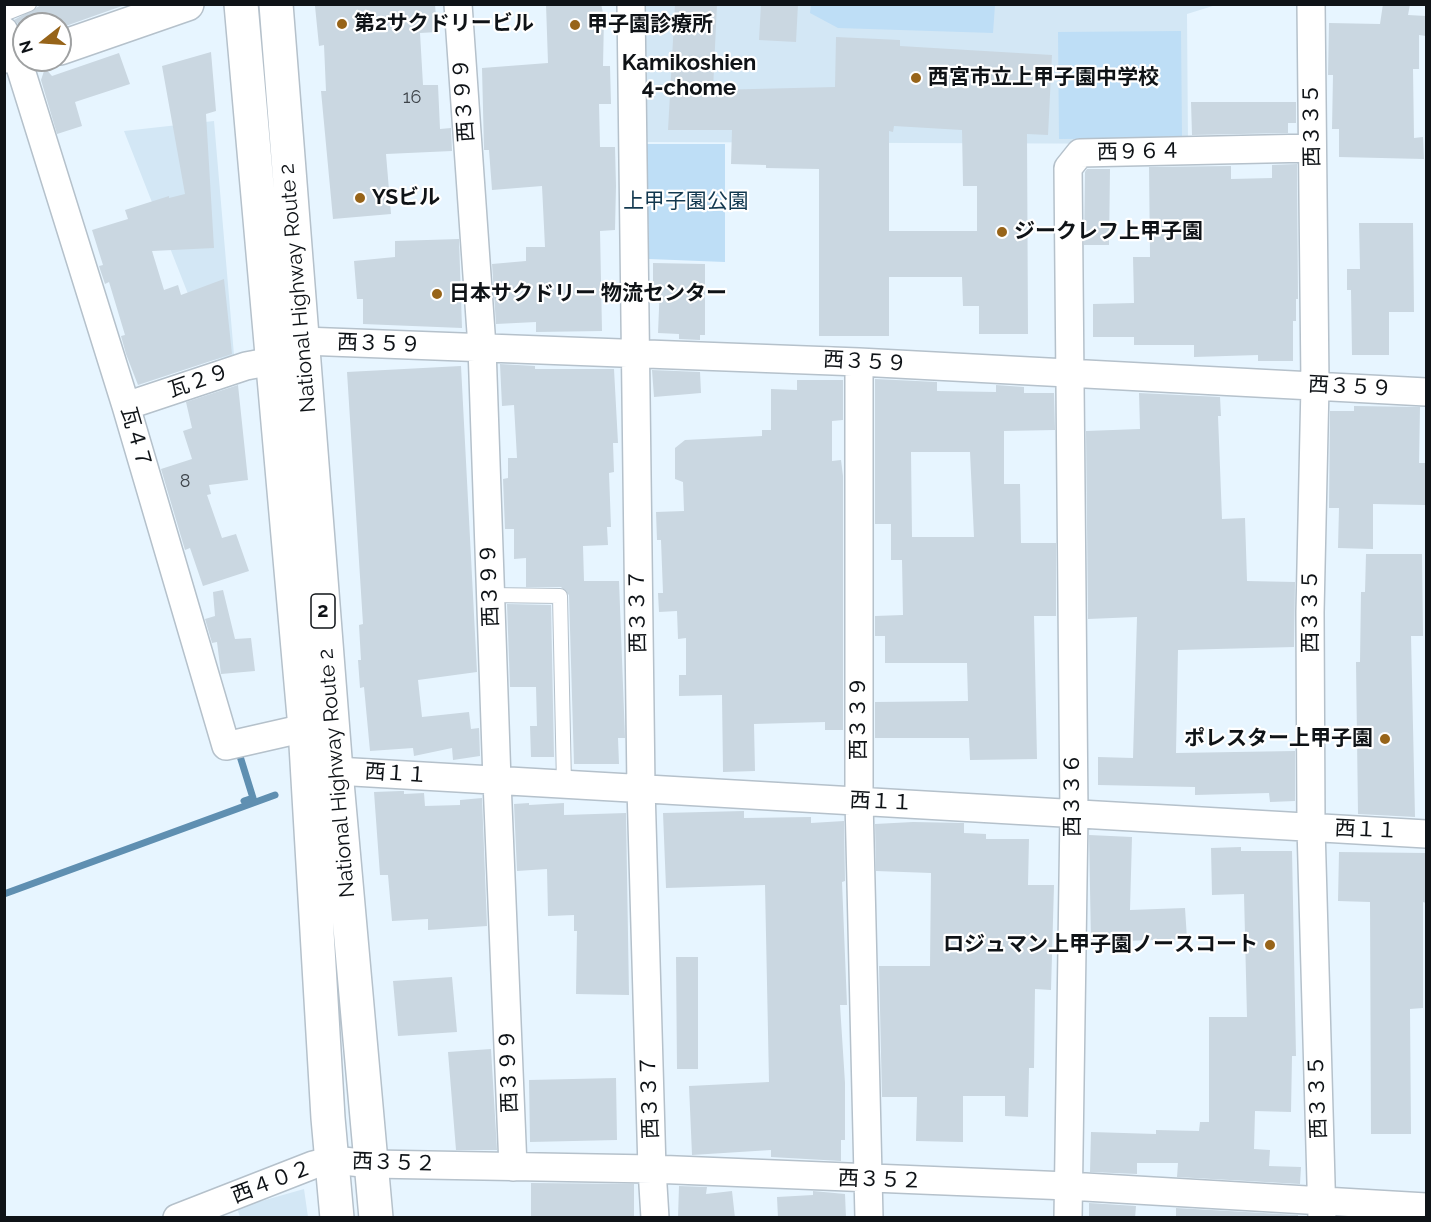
<!DOCTYPE html>
<meta charset="utf-8">
<style>
body{margin:0}
#map{position:relative;width:1431px;height:1222px;overflow:hidden;background:#e7f5ff;font-family:Raleway,sans-serif}
canvas{display:block}
.frame{position:absolute;inset:0;border:6px solid #0f1317;pointer-events:none}
.north{position:absolute;left:12px;top:12px;width:60px;height:60px;box-sizing:border-box;background:#fff;border:2px solid #9fa1a2;border-radius:50%;rotate:253deg;font-size:16px;font-weight:700;line-height:24px;text-align:center;color:#0f1317}
.north::after{content:'';display:block;margin:auto;width:21px;height:27px;background:#976419;clip-path:polygon(50% 0,100% 100%,50% 72%,0 100%)}
</style>
<div id="map">
<canvas width="1431" height="1222"></canvas>
<div class="frame"></div>
<div class="north">N</div>
</div>
<script>
const c = document.querySelector('canvas').getContext('2d');
c.lineJoin = 'round';
function fillPath(path, color) { c.fillStyle = color; c.fill(path, 'evenodd'); }
function stroke(path, color, width, dash) { c.strokeStyle = color; c.lineWidth = width; c.lineCap = dash ? 'butt' : 'round'; c.setLineDash(dash || []); c.stroke(path); }
function drawText(font, color, halo, rows, align = 'center') {
  c.font = font + ' Raleway,"Noto Sans JP",sans-serif'; c.lineWidth = 4.5; c.setLineDash([]); c.textBaseline = 'middle'; c.strokeStyle = halo; c.fillStyle = color; for (const [text, x, y, turn = 0] of rows) {
    c.save(); c.translate(x, y); c.rotate((+turn || 0) * Math.PI / 180); c.textAlign = isNaN(turn) ? turn : align; if (halo) c.strokeText(text, 0, 0); c.fillText(text, 0, 0); c.restore();
  }
}
fillPath(new Path2D(`
 M644,5H1216L1187,14L1188,144L644,142Z
 M214,121L234,355L214,360L124,131Z
 M304,1189L308,1217H240L237,1208Z`), '#d3e7f5');
fillPath(new Path2D(`
 M811,4H995V5L993,33L838,28L810,13Z
 M1181,31L1182,138L1059,139L1058,32Z
 M646,144H725V262L649,259Z`), '#bedef6');
stroke(new Path2D(`
 M239,753L253,798L244,801
 M4,894L275,795`), '#5f8fb1', 7);
fillPath(new Path2D(`
 M43,4H122V6L60,28V24H18L14,20Z
 M334,4H435L437,32L420,33L423,85H438L440,129L451,128L452,151L386,154L391,214L333,219L321,91H326L324,45L319,46L315,6Z
 M546,4H601L604,17L603,66H610L611,104H599L600,147H615L616,186L615,230L600,231L602,331L536,332V322L496,324L492,264L526,261V247H545L542,186L492,190L489,150H484L482,68L548,63Z
 M675,4H717L713,90L835,87L836,37L900,40V46L1052,55L1048,135L1027,134L1028,334H979V306H963L962,277H889V336H819V169L766,168V165L731,164L732,130H668ZM894,126L962,130L963,186H977V231H889V131L893,132Z
 M761,4H798L796,42L759,40Z
 M1383,4H1410L1408,15L1426,16V36L1419,35V69H1413L1414,138L1423,137L1424,159L1339,157V129H1332L1333,75H1328L1329,23L1380,24Z
 M211,52L216,111L206,114L214,248L152,251L164,290L178,285L181,295L224,279L232,354L138,385L126,354L121,336L125,335L109,282L105,284L99,266L103,265L92,230L128,219L125,210L169,196V198L185,194L162,66Z
 M119,53L130,84L75,102L82,126L57,134L41,80L45,68L52,76Z
 M1191,102H1296V123H1288V133L1192,135Z
 M1297,164L1298,299H1296V321H1293V361H1258V355L1194,357V345H1134V337H1093V304L1134,303L1133,257H1150L1149,167L1231,166V179L1272,178V165Z
 M1087,169H1110L1109,245H1084L1085,172Z
 M1359,223H1413L1414,312H1389V355H1352L1351,290H1347V269H1360Z
 M459,239L462,328L363,324V299H357L354,261L395,257V241Z
 M653,263L705,264V335H700V340L679,339V334L658,333L660,285H653Z
 M500,364L535,366V369H614L618,443H613L614,472L609,473L611,527H607L608,545L583,546L584,581H619L625,738H618L619,764H574L569,595L561,587H526V558L514,559V529H505L503,479L508,478V458H517L514,405L502,406Z
 M461,366L477,672L418,680L422,717L469,712L471,729L479,728L480,756L453,760L452,748L414,756L413,748L370,751L364,687L360,688L358,660H361L359,625L363,624L347,372Z
 M652,370L700,372L701,393L654,397Z
 M875,379L937,382V391L996,392V385L1024,387V393H1054L1055,430L1004,431V484H1020L1021,543H1056V616H1034L1037,759L970,760L969,738H875V702L968,701L967,663H885V636H875V616L903,615L902,560H891V524H875ZM911,452H970L974,537H912Z
 M797,380H843V420L832,421V461L841,460L843,476V730H825V722L754,724L755,771L723,772L722,695L679,696V675H686V638L678,639L677,611L659,612L658,593H663L661,540H657L656,512L684,511L683,482L675,479V448L685,440L762,436V430H771V389L797,390Z
 M238,385L248,480L209,485L211,494L207,495L222,538L236,534L249,571L203,586L190,548L185,550L161,469L192,459L183,431L192,428L186,402Z
 M1139,393L1220,397L1221,416H1218L1222,519L1245,518L1247,581L1295,582L1294,647L1178,650L1176,753L1295,751V801L1270,802L1269,793L1195,795V787L1098,785V757L1133,758L1137,617L1088,619L1086,431L1140,429Z
 M1354,406L1420,407L1419,463H1425V505L1373,504V549L1338,548L1339,508H1329L1330,411H1354Z
 M1366,554H1422L1423,636H1411L1415,817L1358,814L1356,662H1360L1361,592H1365Z
 M223,590L235,639L251,638L255,671L221,674L217,642L212,643L205,619L215,616L213,592Z
 M507,604L551,605L554,757H531L530,726H537L536,687H510Z
 M401,791H404V794L424,793L425,806L460,805V800L482,798L487,926L428,930V919L392,921L388,875H380L374,792Z
 M529,803V805L564,803V815L626,813L629,995L576,994L577,931H574V915L548,916L547,869L517,871L514,804Z
 M744,811V818L811,817V823L844,821L845,881L842,882L847,1005H840L845,1083V1140H841V1161L771,1157V1150L692,1155L689,1086L769,1082L765,885L666,888L663,813Z
 M913,822L964,823V833L986,834V839H1029L1028,885H1054L1051,990L1035,989L1034,1068H1029L1028,1117L1005,1116V1096H963V1142L916,1141L917,1097H882L879,966H930L931,873L876,871L875,824Z
 M1089,835L1132,837L1130,910L1185,908L1187,939L1091,942Z
 M1241,847V851H1292L1296,1056H1292L1291,1112L1255,1111L1254,1149L1270,1150L1269,1166L1301,1167L1300,1184L1177,1177L1178,1163H1137V1174L1090,1172L1091,1132L1156,1134V1130L1199,1131L1200,1122H1209V1017H1247L1244,894L1212,895L1211,848Z
 M1339,852L1426,853V903L1423,902V1008L1410,1009L1411,1134H1371L1370,902L1338,901Z
 M676,957H698V1069H677Z
 M452,977L457,1032L398,1036L393,981Z
 M491,1049L497,1150H456L448,1052Z
 M616,1078L617,1140L530,1142L529,1080Z
 M531,1183L634,1184V1218L531,1216Z
 M679,1186L707,1187L706,1194L732,1191L735,1218H678Z
 M813,1191L845,1194L846,1218H778L777,1197L813,1195Z
 M1089,1203L1136,1206L1135,1218H1089Z
 M1176,1208L1298,1215V1218H1176Z`), '#cad7e1');
const service = new Path2D(`
 M4,14L29,4
 M491,595L560,596L564,784`);
const minor = new Path2D(`
 M458,4L482,347L497,781L513,1167
 M631,4L641,788L652,1169L655,1218
 M1311,4L1315,385L1310,612L1311,827L1322,1218
 M4,31L16,54L126,406L226,746L305,728
 M303,341L859,362L1426,392
 M859,362V800L869,1218
 M126,406L246,366L273,361
 M336,771L1426,834
 M177,1218L313,1165L333,1160L372,1164L652,1169L1068,1186L1426,1207
 M1068,1218L1074,813L1068,168L1080,153L1312,148`);
const tertiary = new Path2D(`
 M60,48L187,4
 M4,56L24,54`);
const trunk = new Path2D(`
 M241,4L305,728L328,1118L337,1218
 M276,4L336,771L376,1218`);
stroke(service, '#b5c1cb', 16);
stroke(minor, '#b5c1cb', 30);
stroke(tertiary, '#b5c1cb', 36);
stroke(trunk, '#b5c1cb', 36);
stroke(service, '#fff', 14);
stroke(minor, '#fff', 27);
stroke(tertiary, '#fff', 33);
stroke(trunk, '#fff', 33);
for (const [x, y, r, color] of [
 [342,24,6,"#976419"],
 [575,25,6,"#976419"],
 [916,78,6,"#976419"],
 [360,198,6,"#976419"],
 [1002,232,6,"#976419"],
 [437,294,6,"#976419"],
 [1385,739,6,"#976419"],
 [1270,945,6,"#976419"]
]) { const dot = new Path2D(); dot.arc(x, y, r, 0, 2 * Math.PI); c.fillStyle = color; c.fill(dot); stroke(dot, '#fff', 2); }
drawText('18px', '#3e444a', null, [
 ["16",412,98],
 ["8",185,482]
]);
for (const [x, y, w] of [
 [323,611,24]
]) { const box = new Path2D(); box.roundRect(x - w / 2, y - 17, w, 34, 4.5); c.fillStyle = '#fff'; c.fill(box); stroke(box, '#0f1317', 1.5); }
drawText('bold 20px', '#0f1317', null, [
 ["2",323,611]
]);
drawText('bold 21px', '#0f1317', '#fff', [
 ["第2サクドリービル",354,24],
 ["甲子園診療所",587,25],
 ["西宮市立上甲子園中学校",928,78],
 ["YSビル",372,198],
 ["ジークレフ上甲子園",1014,232],
 ["日本サクドリー 物流センター",449,294],
 ["ポレスター上甲子園",1373,739,"right"],
 ["ロジュマン上甲子園ノースコート",1258,945,"right"]
], 'left');
drawText('21px', '#0f1317', '#fff', [
 ["西３９９",464,100,-94],
 ["西３３５",1312,125,-91],
 ["西９６４",1139,152,-1],
 ["National Highway Route 2",298,288,-95],
 ["西３５９",379,344,2],
 ["西３５９",865,362,3],
 ["瓦２９",199,381,-19],
 ["西３５９",1350,387,3],
 ["瓦４７",136,438,74],
 ["西３９９",490,585,-92],
 ["西３３７",638,611,-91],
 ["西３３５",1311,611,-90],
 ["西３３９",859,718,-90],
 ["National Highway Route 2",337,773,-95],
 ["西１１",396,774,4],
 ["西３３６",1073,795,-90],
 ["西１１",881,802,3],
 ["西１１",1366,830,3],
 ["西３９９",509,1071,-92],
 ["西３３７",650,1097,-92],
 ["西３３５",1318,1097,-92],
 ["西３５２",394,1163,2],
 ["西３５２",880,1180,2],
 ["西４０２",272,1182,-21]
]);
drawText('21px', '#12384f', '#fff', [
 ["上甲子園公園",686,202]
]);
drawText('bold 22px', '#0f1317', '#fff', [
 ["Kamikoshien",689,63],
 ["4-chome",689,88]
]);
</script>
